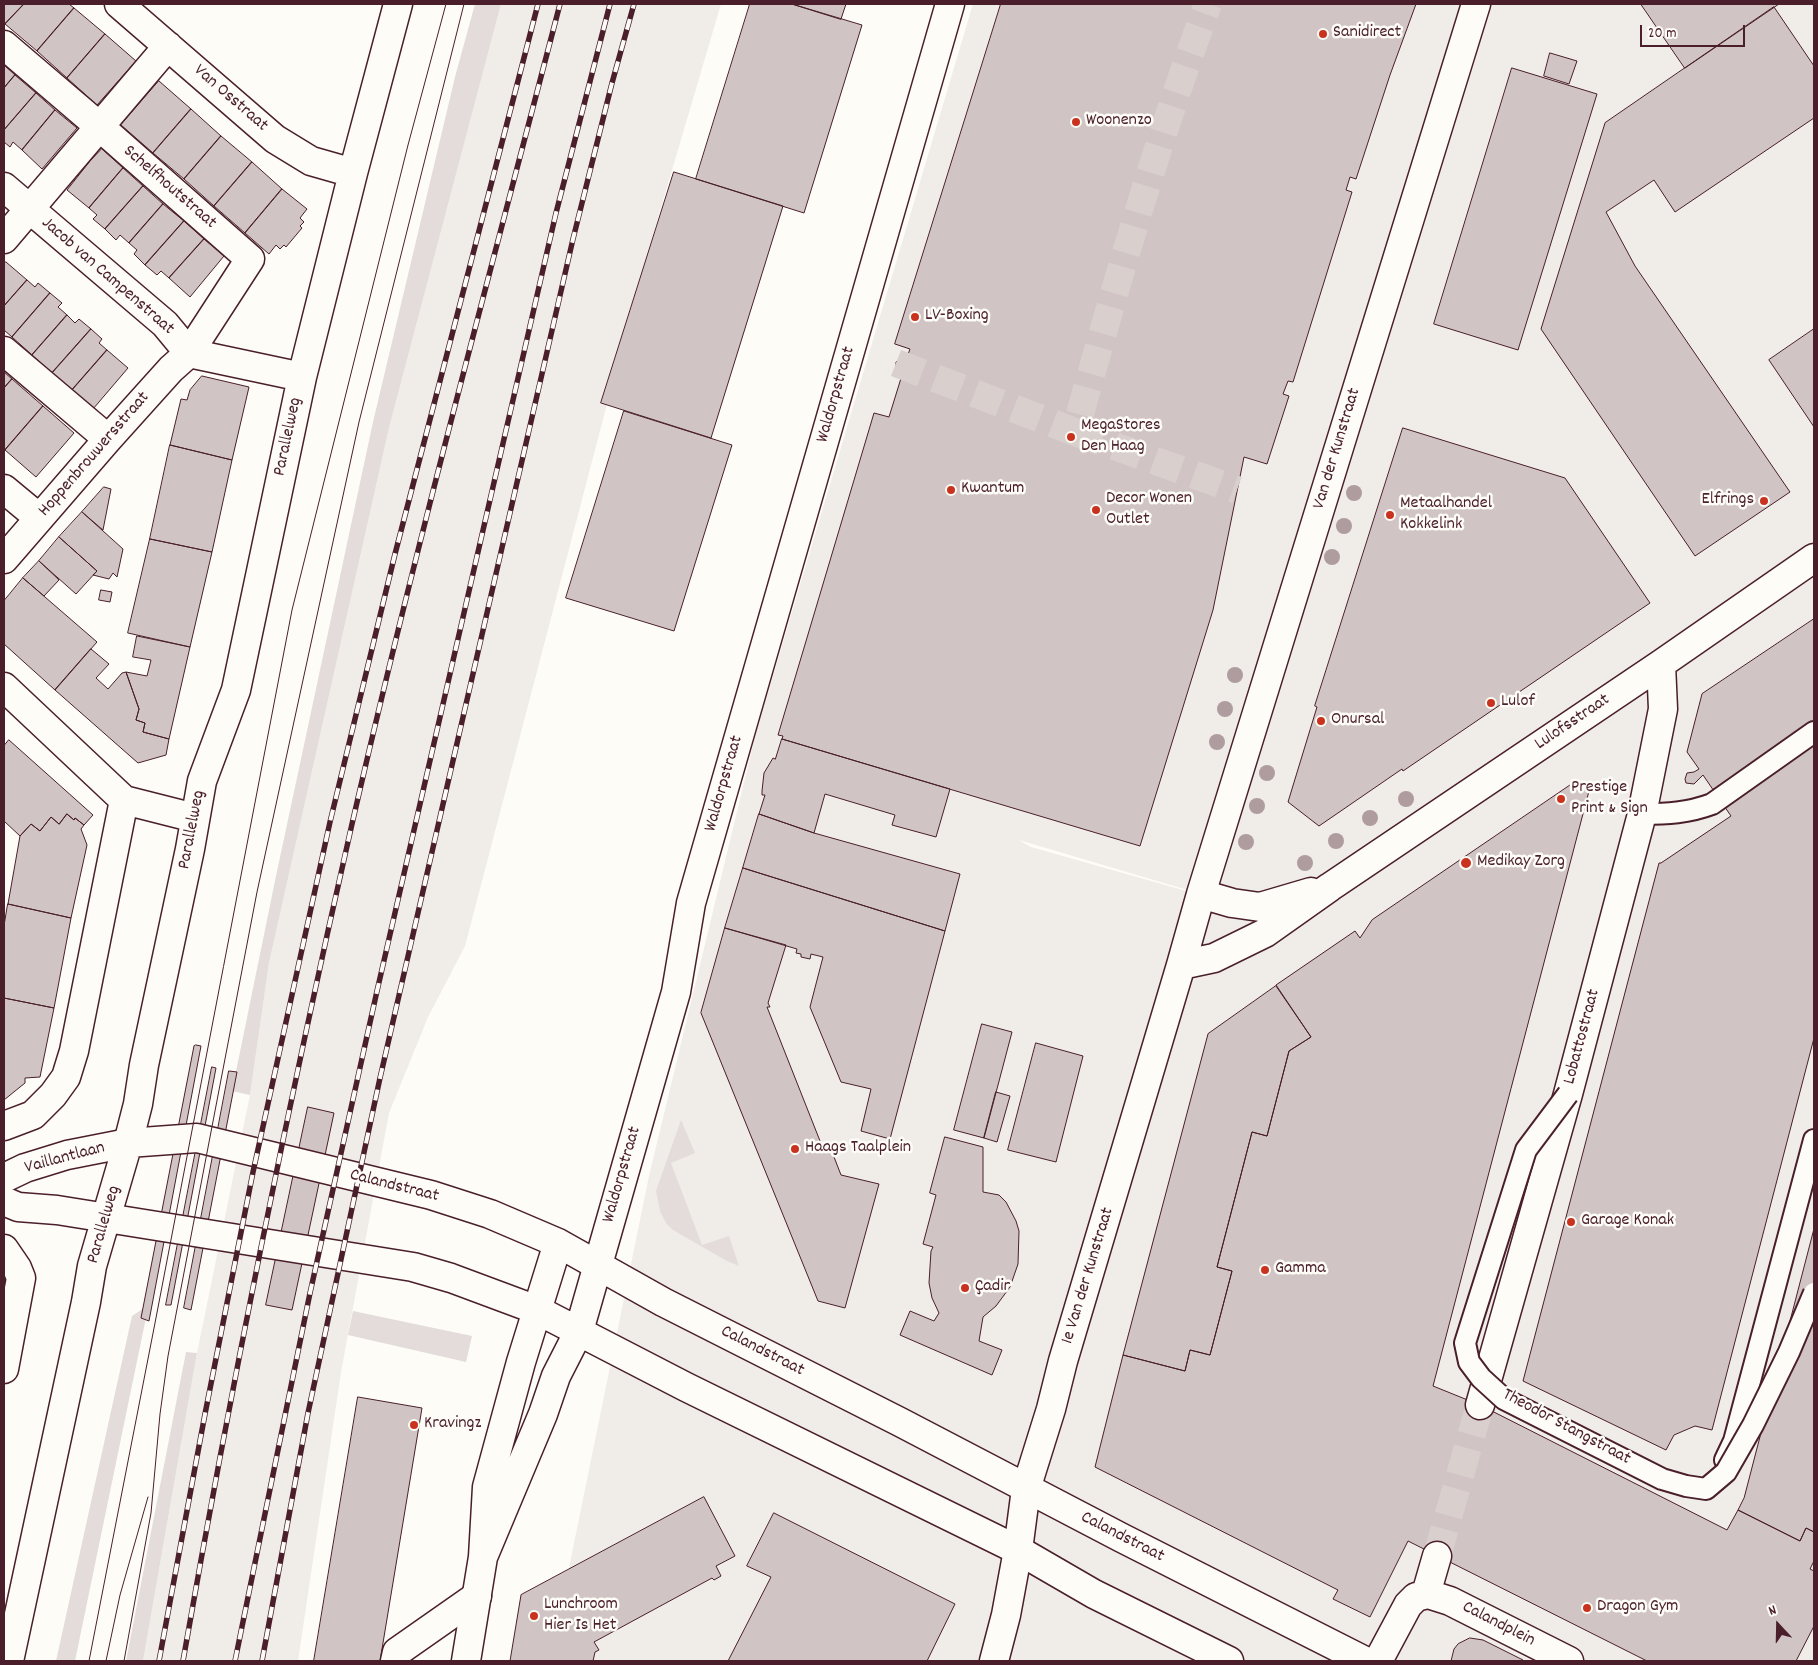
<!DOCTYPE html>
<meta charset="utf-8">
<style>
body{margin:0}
#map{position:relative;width:1818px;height:1665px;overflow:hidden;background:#fdfcf7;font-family:Dekko,sans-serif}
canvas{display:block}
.frame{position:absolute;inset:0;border:5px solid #4a1f2b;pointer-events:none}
.north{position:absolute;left:1753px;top:1600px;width:50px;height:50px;-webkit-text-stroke:4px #fdfcf7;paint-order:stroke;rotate:339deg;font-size:14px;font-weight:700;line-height:20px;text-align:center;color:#4a1f2b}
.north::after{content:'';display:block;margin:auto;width:18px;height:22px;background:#4a1f2b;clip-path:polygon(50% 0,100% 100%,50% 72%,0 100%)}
.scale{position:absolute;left:1640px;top:25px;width:105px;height:22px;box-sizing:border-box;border:2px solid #4a1f2b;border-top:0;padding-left:6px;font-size:15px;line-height:18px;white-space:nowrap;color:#4a1f2b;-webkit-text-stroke:4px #fdfcf7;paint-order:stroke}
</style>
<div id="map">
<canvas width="1818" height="1665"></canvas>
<div class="frame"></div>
<div class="north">N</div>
<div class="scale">20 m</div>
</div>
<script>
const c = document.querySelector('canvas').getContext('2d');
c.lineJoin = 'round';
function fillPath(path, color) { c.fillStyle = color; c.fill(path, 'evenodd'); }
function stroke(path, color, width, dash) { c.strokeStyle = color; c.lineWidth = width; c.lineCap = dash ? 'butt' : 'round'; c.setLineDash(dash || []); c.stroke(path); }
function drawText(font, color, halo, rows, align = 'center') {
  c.font = font + ' Dekko,sans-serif'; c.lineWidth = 5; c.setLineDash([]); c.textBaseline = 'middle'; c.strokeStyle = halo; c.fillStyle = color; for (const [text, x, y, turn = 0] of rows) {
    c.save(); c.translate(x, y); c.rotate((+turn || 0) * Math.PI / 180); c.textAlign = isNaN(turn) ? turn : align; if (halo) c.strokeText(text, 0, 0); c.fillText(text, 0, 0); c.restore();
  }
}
fillPath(new Path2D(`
 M501,4H721L659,214L607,404L465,946L428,1017L389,1113L341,1372L298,1661H143L197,1353L250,1095L269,963L389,428Z
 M973,4H1476L1201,894L1019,840L1031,847L1204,896L1487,4H1814V1661H550L649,1176L756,733Z`), '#f0ece8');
fillPath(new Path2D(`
 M475,4H501L389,428L269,963L250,1095L232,1091L276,876L373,422L455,77Z
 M681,1120L695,1153L671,1163L702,1245L729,1236L739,1266L727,1261L673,1230L666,1223L660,1211L656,1191Z
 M144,1308H148L75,1661H56L132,1316Z
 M353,1311L472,1336L466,1362L348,1335Z
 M186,1352L197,1353L143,1661H126Z`), '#e3dcda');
const building = new Path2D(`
 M4,4H24L5,24L4,23Z
 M24,4H69L74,8L37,51L5,24Z
 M750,4H792L862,25L804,213L696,179Z
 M792,4H846L841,19Z
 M1001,4H1416L1390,75L1356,179L1350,177L1346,190L1352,192L1293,382L1288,381L1283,394L1289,396L1267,464L1244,457L1213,610L1140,846L782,739L783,736L778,735L874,413L889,417L902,375L896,371V362L903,357H907L910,349L895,344Z
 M1641,4H1779L1685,68Z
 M1774,7L1814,66V118L1675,212L1654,180L1606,212L1635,266L1790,492L1695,556L1541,329L1605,123Z
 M74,8L105,34L67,78L37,51Z
 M105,34L136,61L97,105L67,78Z
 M1550,53L1577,61L1569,84L1544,76Z
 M4,65L15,75L4,88Z
 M1512,68L1597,94L1518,350L1434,324Z
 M15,75L36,93L4,130V88Z
 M159,81L191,109L153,153L121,125Z
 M36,93L55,110L22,150L13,142L10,147L4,142V130Z
 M191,109L221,136L184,179L153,153Z
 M55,110L77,128L42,169L22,150Z
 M221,136L252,162L214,206L184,179Z
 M102,149L123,168L89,208L67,190L90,161Z
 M252,162L282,189L245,233L214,206Z
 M123,168L143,186L105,229L93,219L97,215L89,208Z
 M674,172L783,206L711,438L601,403Z
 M143,186L163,204L129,243L120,235L116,240L105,229Z
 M282,189L307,209L300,218L304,222L300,226L302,228L286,247L284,245L280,249L276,245L269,254L245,233Z
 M163,204L184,221L145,265L134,254L137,250L129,243Z
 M184,221L204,239L169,278L161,271L157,275L145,265Z
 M204,239L224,256L190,297L169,278Z
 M6,262L27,280L4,306V264Z
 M27,280L35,287L38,283L50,293L12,337L4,330V306Z
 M50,293L62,303L58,307L67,315L32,355L12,337Z
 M67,315L75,323L79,319L91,329L52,373L32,355Z
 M91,329L102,339L99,343L107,350L72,390L52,373Z
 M1814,329V427L1769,360Z
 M107,350L128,368L93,409L72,390Z
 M4,372L12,379L4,388Z
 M202,376L249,387L232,460L170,445L181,399L187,400L190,390Z
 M12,379L43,406L5,450L4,448V388Z
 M43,406L74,433L36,477L5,450Z
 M624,411L732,445L674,631L566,598Z
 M1403,428L1565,478L1650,603L1403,771L1402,769L1319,826L1288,802L1317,707L1315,706Z
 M170,445L232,460L212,552L150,539Z
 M104,487L111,489L103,530L82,512Z
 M82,512L123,549L117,577L113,573L109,579L93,575L97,571L59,537Z
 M59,537L97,571L76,594L39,561Z
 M150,539L212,552L190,647L128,633Z
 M39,561L59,580L44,596L23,578Z
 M23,578L97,642L55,690L4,644V601Z
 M101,590L112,592L110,602L99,600Z
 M1814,619V1038L1712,1430L1695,1426L1674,1435L1666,1450L1523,1381L1659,863H1661L1731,816L1703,775L1694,784L1686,783L1685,779L1687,773L1694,772L1699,769L1687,752L1702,694Z
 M137,636L190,647L169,739L143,732L145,723L136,720L139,709L126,672L147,676L151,660L133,657Z
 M91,649L109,664L96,678L108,689L122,673L126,672L139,709L136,720L145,723L143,732L169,739L166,755L138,763L55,690Z
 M782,739L950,789L936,837L892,825L895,815L825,794L814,833L759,814L765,795H762V791L764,773L773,758L775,759Z
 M9,740L93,815L84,825L75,818L74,820L67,814L59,824L51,817L40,831L31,824L20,836L4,821V746Z
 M1575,782L1589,791L1433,1386L1480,1405L1727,1530L1738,1510L1800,1541L1806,1528L1814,1532V1561L1810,1569L1814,1571V1626L1796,1661H1647L1408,1541L1370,1617L1333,1599L1338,1590L1095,1467L1123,1355L1185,1371L1190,1350L1210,1355L1232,1271L1217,1267L1252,1132L1267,1136L1289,1051L1311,1037L1276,985L1355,931L1360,938L1372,920Z
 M67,814L74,820L75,818L84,825L81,829L87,845L71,918L8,904L20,836L31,824L40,831L51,817L59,824Z
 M759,814L814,833L960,874L945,931L743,868Z
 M743,868L945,931L890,1139L861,1131L871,1089L841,1082L810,1007L823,957L811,954L810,959L801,957V954L796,953L797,949L725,928Z
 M8,904L71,918L54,1008L4,998V926Z
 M725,928L786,945L768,1003L770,1007H767L822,1146L829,1144L841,1175L879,1184L845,1308L818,1301L701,1013Z
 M1276,986L1311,1037L1289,1051L1267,1136L1252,1132L1217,1267L1232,1271L1210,1355L1190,1350L1185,1371L1123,1355L1208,1034Z
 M4,998L54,1008L40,1077L25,1078V1083L4,1100Z
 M982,1024L1012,1032L984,1138L954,1130Z
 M1036,1043L1083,1056L1056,1162L1008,1150Z
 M196,1045L201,1046L149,1321L141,1318L194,1046Z
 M212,1067L216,1068L171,1305H166Z
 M229,1071L237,1072L191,1310L184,1308Z
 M996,1092L1010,1096L997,1142L984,1138Z
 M308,1107L334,1113L292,1310L266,1305Z
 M945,1137L983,1147V1192L999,1195L1006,1202L1016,1221L1019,1231L1018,1264L1010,1287L996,1306L983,1317L979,1341L1002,1350L992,1375L900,1335L910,1311L934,1321L939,1313L932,1298L929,1283L931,1251L933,1247L923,1244L936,1195L930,1193Z
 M1814,1229V1532L1806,1528L1800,1541L1738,1510L1744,1498Z
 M358,1397L422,1408L380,1661H314Z
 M704,1497L735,1556L716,1566L721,1576L714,1580L712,1578L594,1642L599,1650L595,1652L593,1661H510L521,1595Z
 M774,1513L955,1604L927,1661H728L771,1577L747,1566Z
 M1470,1638L1483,1640L1523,1660L1522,1661H1451L1454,1649L1458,1644Z`);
fillPath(building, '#d0c5c4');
stroke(building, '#4a1f2b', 1);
stroke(new Path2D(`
 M896,363L1075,432C1115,288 1156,144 1208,4
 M1075,432L1237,490
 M1437,1556L1480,1405`), '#d9d0ce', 28, [28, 14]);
const lane = new Path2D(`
 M1642,814C1667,814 1688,813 1712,804L1814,732
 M1725,1460L1734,1441L1814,1140`);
const street = new Path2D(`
 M119,4L275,139L311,161L353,173
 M4,45L100,127L250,259L189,353L171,369L108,439L4,559
 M4,187L165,324L189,353L302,377
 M4,239L168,46
 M4,351L108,439
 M4,489L39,518
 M4,687L124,800L195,818
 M1201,894L1232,903L1260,907L1311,892
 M1181,965L1214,958L1265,933L1330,887L1661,664L1814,558
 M4,1126L33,1115L53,1095L66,1077L74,1051L124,800
 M128,1143L138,1104L144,1065L190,849L202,781L236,690L302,377L353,173L398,4
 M4,1249L17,1268L21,1278L4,1369
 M1480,1405L1568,1094L1642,814L1663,709L1661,664
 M1426,1594L1437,1556
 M395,1661L397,1652L477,1596
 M994,1661L1006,1615L1018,1550L1026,1489L1051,1409L1063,1361L1181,965L1201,894L1476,4
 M1378,1661L1408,1605L1416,1597L1428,1594L1450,1601L1569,1661`);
const secondary = new Path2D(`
 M4,1178L25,1168L67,1155L128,1143L197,1138L431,1195L490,1214L558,1243L663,1302L900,1422L1122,1538L1365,1661
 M4,1201L18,1207L57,1210L413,1267L451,1278L537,1310L686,1387L1018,1550L1094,1594L1229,1661
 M483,1557L543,1414L556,1376L579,1331L676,992L691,903L950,4
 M9,1661L86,1302L92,1266L128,1143
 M466,1661L483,1557L487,1487L521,1362L558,1243`);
stroke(lane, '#4a1f2b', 24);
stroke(street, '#4a1f2b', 31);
stroke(secondary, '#4a1f2b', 31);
stroke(lane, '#fdfcf7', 20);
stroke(street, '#fdfcf7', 28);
stroke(secondary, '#fdfcf7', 28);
stroke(new Path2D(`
 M89,1661L155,1323L292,610L408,145L446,4
 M106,1661L120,1595L148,1497
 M124,1661L151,1513L160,1414L168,1356L257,892L359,422L464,4`), '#4a1f2b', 1);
const rail = new Path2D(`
 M159,1661L205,1414L253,1172L330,822L395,554L538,4
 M183,1661C232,1381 289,1101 352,824C415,549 489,277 560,4
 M235,1661L310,1293L377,991L556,213L610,4
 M262,1661L308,1413L380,1078L573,239L612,83L634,4`);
stroke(rail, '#4a1f2b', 5.5);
stroke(rail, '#fdfcf7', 4, [11]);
const laneBridge = new Path2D(`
 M1568,1094L1526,1150L1465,1343L1469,1362L1481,1378L1504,1399L1662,1479L1686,1486L1706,1489L1726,1472L1753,1425L1789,1352L1814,1293`);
stroke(laneBridge, '#4a1f2b', 24, []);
stroke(laneBridge, '#fdfcf7', 20);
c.fillStyle = '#af9c9f';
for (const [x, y] of [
 [1354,493],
 [1344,526],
 [1332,557],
 [1235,675],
 [1225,709],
 [1217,742],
 [1267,773],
 [1406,799],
 [1257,806],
 [1370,818],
 [1336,841],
 [1246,842],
 [1305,863]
]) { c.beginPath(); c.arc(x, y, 8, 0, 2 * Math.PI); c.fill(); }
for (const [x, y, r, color] of [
 [1323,34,5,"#c8321e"],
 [1076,122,5,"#c8321e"],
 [915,317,5,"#c8321e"],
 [1071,437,5,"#c8321e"],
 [951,490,5,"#c8321e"],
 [1764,501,5,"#c8321e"],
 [1096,510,5,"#c8321e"],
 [1390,515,5,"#c8321e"],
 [1491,703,5,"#c8321e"],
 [1321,721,5,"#c8321e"],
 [1561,799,5,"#c8321e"],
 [1466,863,6,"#c8321e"],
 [795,1149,5,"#c8321e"],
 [1571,1222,5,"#c8321e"],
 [1265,1270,5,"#c8321e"],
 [965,1288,5,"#c8321e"],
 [414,1425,5,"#c8321e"],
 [1587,1608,5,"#c8321e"],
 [534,1616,5,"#c8321e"]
]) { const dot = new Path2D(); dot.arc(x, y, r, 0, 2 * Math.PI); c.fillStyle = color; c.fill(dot); stroke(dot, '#fdfcf7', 2); }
drawText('18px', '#4a1f2b', '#fdfcf7', [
 ["Sanidirect",1333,34],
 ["Woonenzo",1086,122],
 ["LV-Boxing",925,317],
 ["MegaStores",1081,427],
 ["Den Haag",1081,448],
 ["Kwantum",961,490],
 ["Decor Wonen",1106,500],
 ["Outlet",1106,521],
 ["Elfrings",1754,501,"right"],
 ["Metaalhandel",1400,505],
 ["Kokkelink",1400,526],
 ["Lulof",1501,703],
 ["Onursal",1331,721],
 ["Prestige",1571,789],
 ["Print & Sign",1571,810],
 ["Medikay Zorg",1477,863],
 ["Haags Taalplein",805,1149],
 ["Garage Konak",1581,1222],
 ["Gamma",1275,1270],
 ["Çadir",975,1288],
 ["Kravingz",424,1425],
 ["Lunchroom",544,1606],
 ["Hier Is Het",544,1627],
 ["Dragon Gym",1597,1608]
], 'left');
drawText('18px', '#4a1f2b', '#fdfcf7', [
 ["Van Osstraat",230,99,41],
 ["Schelfhoutstraat",169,188,41],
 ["Jacob van Campenstraat",107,277,41],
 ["Waldorpstraat",837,395,-74],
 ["Parallelweg",289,437,-78],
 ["Van der Kunstraat",1338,449,-73],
 ["Hoppenbrouwersstraat",95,455,-49],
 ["Lulofsstraat",1573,723,-34],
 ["Waldorpstraat",725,784,-74],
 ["Parallelweg",193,830,-79],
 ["Lobattostraat",1583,1037,-75],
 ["Vaillantlaan",65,1159,-15],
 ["Waldorpstraat",623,1175,-74],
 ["Calandstraat",394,1187,14],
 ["Parallelweg",105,1225,-74],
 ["1e Van der Kunstraat",1089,1276,-73],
 ["Calandstraat",762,1352,27],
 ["Theodor Stangstraat",1566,1428,28],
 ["Calandstraat",1122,1538,27],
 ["Calandplein",1498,1625,27]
]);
</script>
